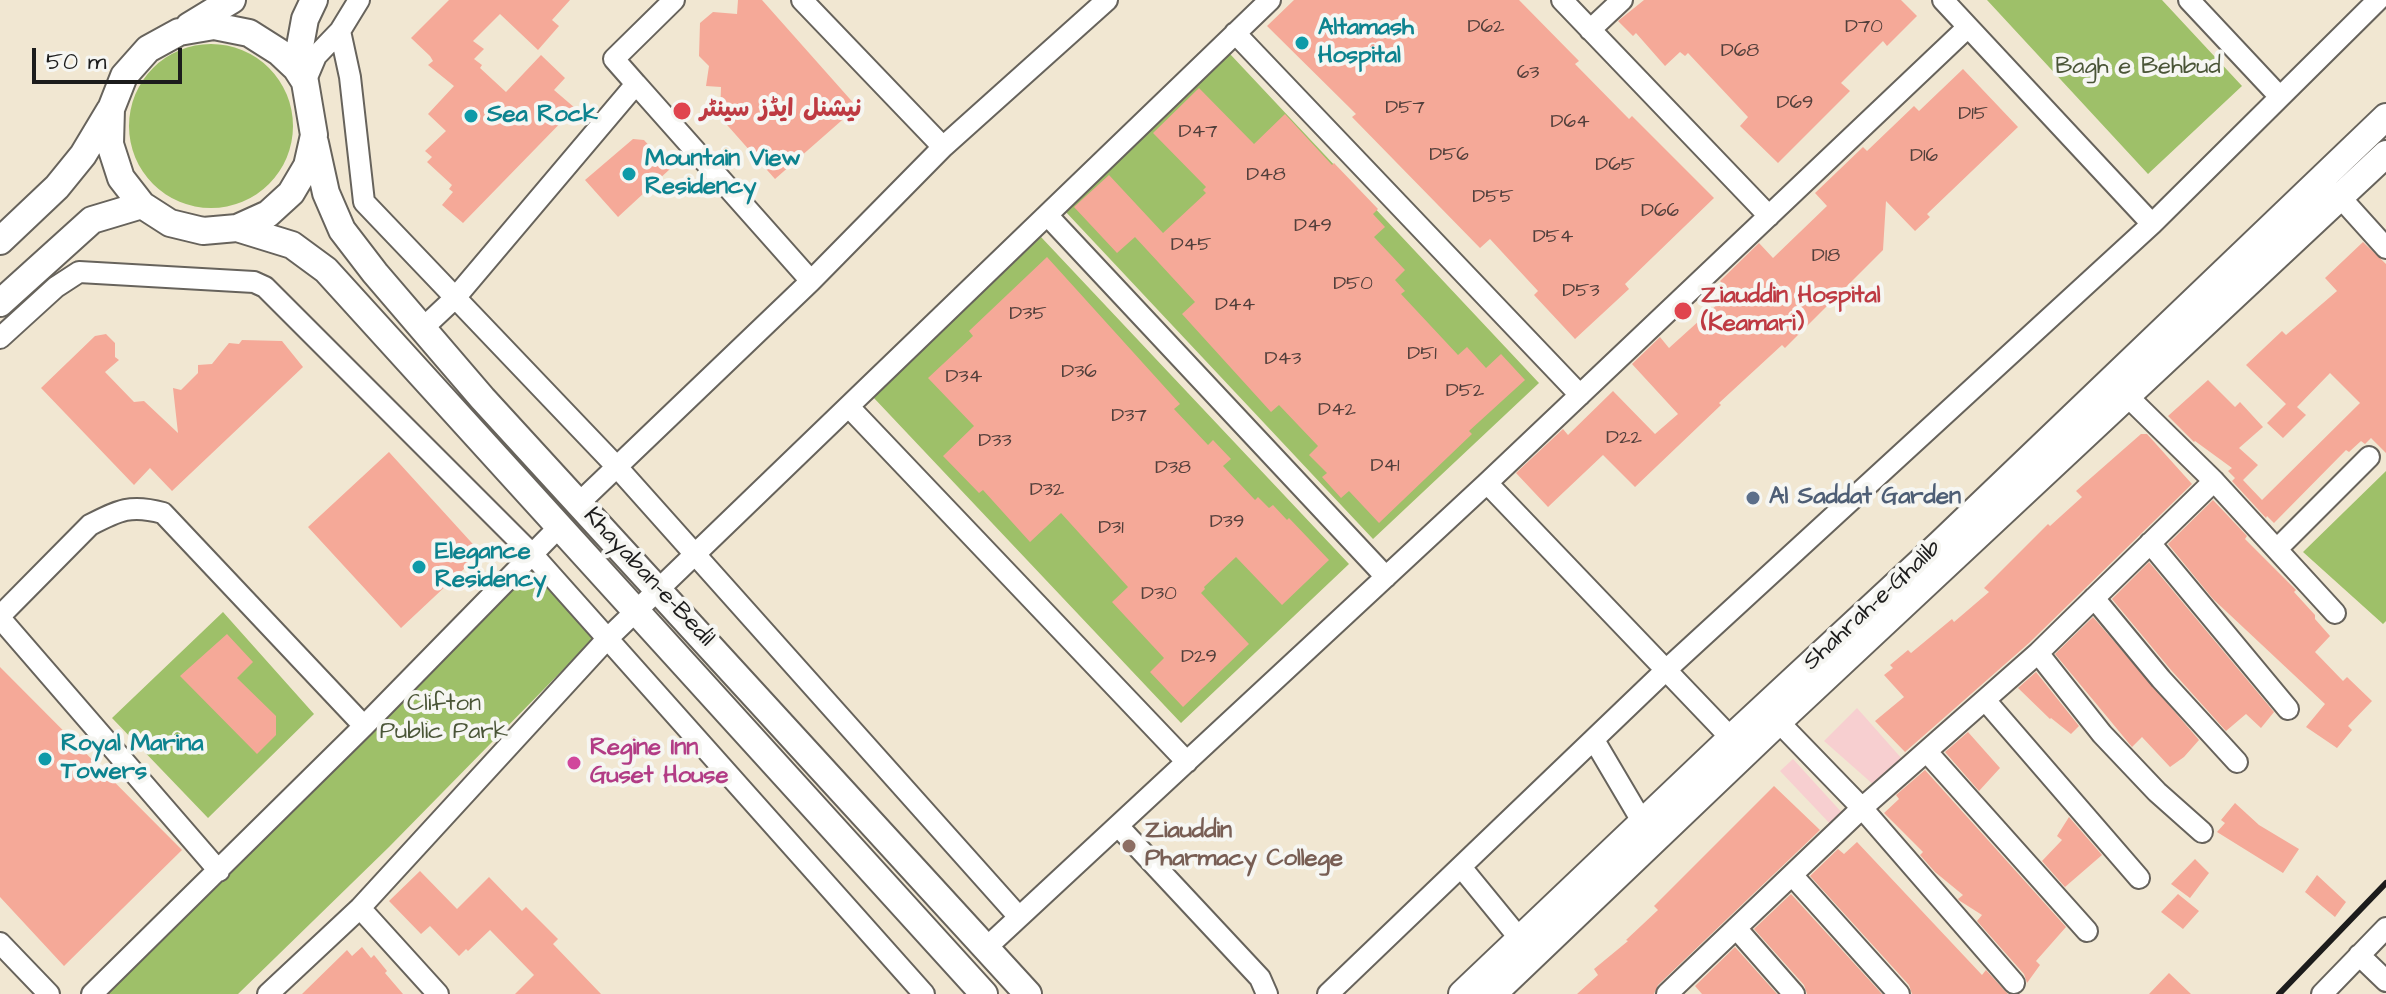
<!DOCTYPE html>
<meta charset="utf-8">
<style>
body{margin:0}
#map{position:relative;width:2386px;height:994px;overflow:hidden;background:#f1e7d2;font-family:"Architects Daughter",sans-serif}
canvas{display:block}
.scale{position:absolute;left:32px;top:48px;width:150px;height:36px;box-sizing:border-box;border:4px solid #1c1c1c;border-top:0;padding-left:10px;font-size:24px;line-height:28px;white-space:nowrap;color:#1c1c1c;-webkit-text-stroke:6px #f6f6f2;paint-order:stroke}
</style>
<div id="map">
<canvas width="2386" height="994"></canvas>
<div class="scale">50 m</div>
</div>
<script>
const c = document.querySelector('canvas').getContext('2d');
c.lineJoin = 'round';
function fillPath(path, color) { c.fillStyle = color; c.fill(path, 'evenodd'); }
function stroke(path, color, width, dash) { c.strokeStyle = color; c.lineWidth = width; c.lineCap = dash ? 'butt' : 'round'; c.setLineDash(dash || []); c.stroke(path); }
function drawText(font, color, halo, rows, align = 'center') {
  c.font = font + ' "Architects Daughter","Playpen Sans Arabic",sans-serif'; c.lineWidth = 8; c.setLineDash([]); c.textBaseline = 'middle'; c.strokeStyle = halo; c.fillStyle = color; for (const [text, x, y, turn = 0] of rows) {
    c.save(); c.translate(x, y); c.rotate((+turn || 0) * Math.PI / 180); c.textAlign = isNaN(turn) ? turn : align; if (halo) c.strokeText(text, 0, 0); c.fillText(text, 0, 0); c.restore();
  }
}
fillPath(new Path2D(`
 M1857,708L1903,760L1875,786L1824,741Z
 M1793,759L1845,816L1834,828L1780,771Z`), '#f7cfd0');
fillPath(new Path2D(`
 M1987,0H2162L2242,86L2148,174Z
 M129 126a82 82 0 1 1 164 0a82 82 0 1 1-164 0Z
 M1230,54L1539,383L1373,539L1064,210Z
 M1041,237L1349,564L1181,723L873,397Z
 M2386,471V621L2383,624L2303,552Z
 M533,555L599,633L389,847L238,994H100Z
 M223,612L314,714L208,818L112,718Z`), '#9ec069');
fillPath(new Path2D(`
 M449,0H570L552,20L559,26L538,50L500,14L473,41L484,49L474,59L482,65L480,68L506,92L541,55L565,78L554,90L575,108L463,223L442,205L453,192L449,189L452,185L427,162L432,157L425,151L446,131L428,114L454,86L428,65L433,61L430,56L411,38Z
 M738,0H762L857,107L775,179L720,117L721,87L706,86L709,66L699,56L700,23L713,12L737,14Z
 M1294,0H1519L1579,61L1575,64L1629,119L1632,116L1714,198L1625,284L1629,289L1575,339L1534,295L1538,291L1490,239L1480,248L1352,117L1356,114L1267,26Z
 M1644,0H1901L1917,16L1887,46L1883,41L1841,83L1850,91L1778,163L1740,126L1748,117L1688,53L1685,56L1680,52L1665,66L1636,33L1633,36L1618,21Z
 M1963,69L2018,127L1927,214L1930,217L1915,231L1886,201L1883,250L1785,348L1782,345L1719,403L1721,405L1635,487L1603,455L1548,507L1516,473L1563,429L1568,435L1613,391L1655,434L1678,414L1632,364L1660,337L1669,348L1731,292L1720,281L1759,243L1773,258L1827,206L1815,193L1863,147L1867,151L1914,106L1919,111Z
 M1199,88L1254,144L1285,114L1332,165L1334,163L1378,209L1373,214L1385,227L1374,237L1405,270L1395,280L1405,291L1401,294L1458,355L1467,347L1486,368L1501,354L1525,380L1469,431L1472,434L1379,523L1349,491L1341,498L1322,477L1327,473L1309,455L1318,446L1279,405L1271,412L1182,314L1195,302L1135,237L1117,253L1074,207L1109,175L1163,233L1206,193L1203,190L1206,187L1153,133Z
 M633,139L644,140L670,169L618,217L585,180Z
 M2363,242L2386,264V453L2371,438L2365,444L2361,441L2349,452L2346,450L2274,523L2267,516L2266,518L2232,481L2235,478L2228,471L2232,468L2195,441L2194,442L2168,416L2208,380L2235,407L2240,402L2263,427L2239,448L2258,465L2243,480L2262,500L2360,403L2330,373L2297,407L2306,415L2283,438L2267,423L2286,404L2246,365L2282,331L2286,335L2337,291L2325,278Z
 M1047,257L1180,404L1174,409L1208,445L1213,440L1231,459L1223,466L1255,500L1258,497L1269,508L1273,505L1287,520L1289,518L1329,560L1282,605L1236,557L1204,587L1205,589L1201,593L1249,644L1183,707L1150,672L1164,658L1112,602L1128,587L1061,513L1030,542L983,490L979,493L943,456L974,426L928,378L973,336L969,331Z
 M106,334L115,343V357L119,360L105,372L134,402L144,401L178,433L173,388L181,390L198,373V365L212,364L229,343L239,344L242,340L282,341L303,367L172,491L150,468L134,485L41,388L95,336Z
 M2141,434H2147L2192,484L2029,643L1905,752L1875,721L1904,697L1884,675L1893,668L1890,665L1908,650L1911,653L1952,619L1954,622L1989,592L1984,588L2048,524L2050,526L2082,497L2076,491Z
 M389,452L481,553L401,628L308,527Z
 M2213,500L2247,536L2245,539L2296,590L2294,592L2315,615V619L2330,636L2315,652L2343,681L2347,677L2372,701L2348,726L2352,730L2337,748L2306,727L2325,704L2213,599L2168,544Z
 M2149,562L2274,712L2261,728L2246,714L2226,731L2171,670L2112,599Z
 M2093,617L2199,740L2184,757L2170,767L2142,737L2132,747L2055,654Z
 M227,634L253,662L237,678L276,716V735L257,754L180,676Z
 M0,667L182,850L64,966L0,897Z
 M2036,672L2079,726L2071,734L2051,718L2050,719L2018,688Z
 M1968,732L2000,768L1979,791L1945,752Z
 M1925,770L2066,927L2036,961L2040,965L2027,983L2024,974L1977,921L1982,915L1960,901L1958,899L1963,895L1935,872L1920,855L1923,852L1884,813L1899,799L1896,795Z
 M1774,786L1820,830L1658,985L1654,994H1577L1598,975L1594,969L1628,941L1626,940L1658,910L1654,906Z
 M2235,803L2259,825L2299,849L2283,873L2217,832L2225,823L2221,820Z
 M2069,817L2102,855L2065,887L2042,861L2062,840L2057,836Z
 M1857,842L1982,975L1986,970L2008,994H1912L1909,985L1810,876L1838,849L1844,854Z
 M2195,859L2209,873L2190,898L2171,884Z
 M420,871L457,909L489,877L522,911L526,907L558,939L553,944L601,994H515L534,975L490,930L468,951L466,949L459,956L430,926L421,934L389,901Z
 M2317,875L2346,902L2335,917L2305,892Z
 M1791,894L1882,994H1807L1804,985L1754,929Z
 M2178,894L2199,911L2183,929L2161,912Z
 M362,947L371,958L374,955L387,971L385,973L403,994H302L347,950L352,956Z
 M1735,947L1777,994H1702L1695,986Z
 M2169,973L2191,994H2149Z`), '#f5a998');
const minor = new Path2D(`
 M359,0L340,31L350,77L364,202L617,467L1019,917
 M802,0L943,147
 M1562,0L1769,216
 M1943,0L2152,224
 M2189,0L2280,97
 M1590,30L1622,0
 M1235,33L1580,395
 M305,82L316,56L340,31
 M636,84L811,281
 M2340,197L2386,248
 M1047,215L1386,577
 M423,328L455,298L636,84L614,59L674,0
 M0,338L56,287L79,272L254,282L265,287L533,555L924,994
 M2119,388L2214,481L2335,613
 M849,407L1187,762
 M1487,483L1731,738
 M579,503L811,281L943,147L1107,0
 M2150,543L2288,709
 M2277,549L2369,457
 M2094,598L2161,679L2237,762
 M0,616L90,525C119,510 131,504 163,513L364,726
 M0,618L219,871
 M2038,653L2102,734L2157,792L2202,832
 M1985,700L2139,878
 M1770,713L1862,808L2014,983
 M1594,740L1643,823
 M1927,752L2087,931
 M1118,826L1260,978L1267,994
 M1461,867L1520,939
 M1792,875L1899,994
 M360,908L438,994
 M1736,928L1794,994
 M0,943L49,994
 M987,947L1487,483L1968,27
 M2359,955L2386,981
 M92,994L364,726L559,527
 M268,994L360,908L607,639L1270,0
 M1328,994L1666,670L2152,224L2378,0
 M1667,994L1862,808L2038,653L2214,481
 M2322,994L2386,928`);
const major = new Path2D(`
 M189,26L232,0
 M296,68L305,19L314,0
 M315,143L326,193L342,230L375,273L483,399L1028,994
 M237,228L268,214L291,193L307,166L314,135L305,82L296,68L279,52L249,33L214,26L179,32L148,49L124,76L111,109L110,144L121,178L142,205L170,223L203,231L237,228L292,245L326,270L984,994
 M0,241L57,187L83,155L110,110
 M0,303L92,220L142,205
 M1462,994L1731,738L1940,544L2386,117
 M1493,994L1778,722L2386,154`);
stroke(minor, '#67635c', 24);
stroke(major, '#67635c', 30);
stroke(minor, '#fff', 20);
stroke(major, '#fff', 26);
stroke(new Path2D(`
 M2279,994L2386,883`), '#1c1c1c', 6);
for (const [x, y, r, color] of [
 [1302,43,8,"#0f9aa8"],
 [682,111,10,"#e0444e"],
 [471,116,8,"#0f9aa8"],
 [629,174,8,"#0f9aa8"],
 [1683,311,10,"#e0444e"],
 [1753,498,8,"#5c6f8a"],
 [419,567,8,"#0f9aa8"],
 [45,759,8,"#0f9aa8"],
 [574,763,8,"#d1479c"],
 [1129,846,8,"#8d6e63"]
]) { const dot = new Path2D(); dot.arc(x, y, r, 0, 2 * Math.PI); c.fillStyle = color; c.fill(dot); stroke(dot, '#f6f6f2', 3); }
drawText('20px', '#523f3b', null, [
 ["D62",1486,28],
 ["D70",1864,28],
 ["D68",1740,52],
 ["63",1528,74],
 ["D69",1795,104],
 ["D57",1405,109],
 ["D15",1973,115],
 ["D64",1570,123],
 ["D47",1198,133],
 ["D56",1449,156],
 ["D16",1924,157],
 ["D65",1615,166],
 ["D48",1266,176],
 ["D55",1493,198],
 ["D66",1660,212],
 ["D49",1313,227],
 ["D54",1553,238],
 ["D45",1191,246],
 ["D18",1826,257],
 ["D50",1353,285],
 ["D53",1581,292],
 ["D44",1235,306],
 ["D35",1028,315],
 ["D51",1422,355],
 ["D43",1283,360],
 ["D36",1079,373],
 ["D34",964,378],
 ["D52",1465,392],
 ["D42",1337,411],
 ["D37",1129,417],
 ["D22",1624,439],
 ["D33",995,442],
 ["D41",1385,467],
 ["D38",1173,469],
 ["D32",1047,491],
 ["D39",1227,523],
 ["D31",1111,529],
 ["D30",1159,595],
 ["D29",1199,658]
]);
drawText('bold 24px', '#0d838f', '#f6f6f2', [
 ["Altamash",1318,29],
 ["Hospital",1318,57],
 ["Sea Rock",487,116],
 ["Mountain View",645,160],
 ["Residency",645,188],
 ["Elegance",435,553],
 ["Residency",435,581],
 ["Royal Marina",61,745],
 ["Towers",61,773]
], 'left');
drawText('24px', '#4a5537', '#f6f6f2', [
 ["Bagh e Behbud",2138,68],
 ["Clifton",444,705],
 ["Public Park",444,733]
]);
drawText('bold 24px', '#be3a42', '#f6f6f2', [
 ["نیشنل ایڈز سینٹر",700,111],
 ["Ziauddin Hospital",1701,297],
 ["(Keamari)",1701,325]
], 'left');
drawText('bold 24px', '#4e5e75', '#f6f6f2', [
 ["Al Saddat Garden",1769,498]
], 'left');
drawText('24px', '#1c1c1c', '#f6f6f2', [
 ["Khayaban-e-Bedil",648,578,47],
 ["Shahrah-e-Ghalib",1873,606,-43]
]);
drawText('bold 24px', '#b23c85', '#f6f6f2', [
 ["Regine Inn",590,749],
 ["Guset House",590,777]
], 'left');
drawText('bold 24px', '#785e54', '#f6f6f2', [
 ["Ziauddin",1145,832],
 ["Pharmacy College",1145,860]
], 'left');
</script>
